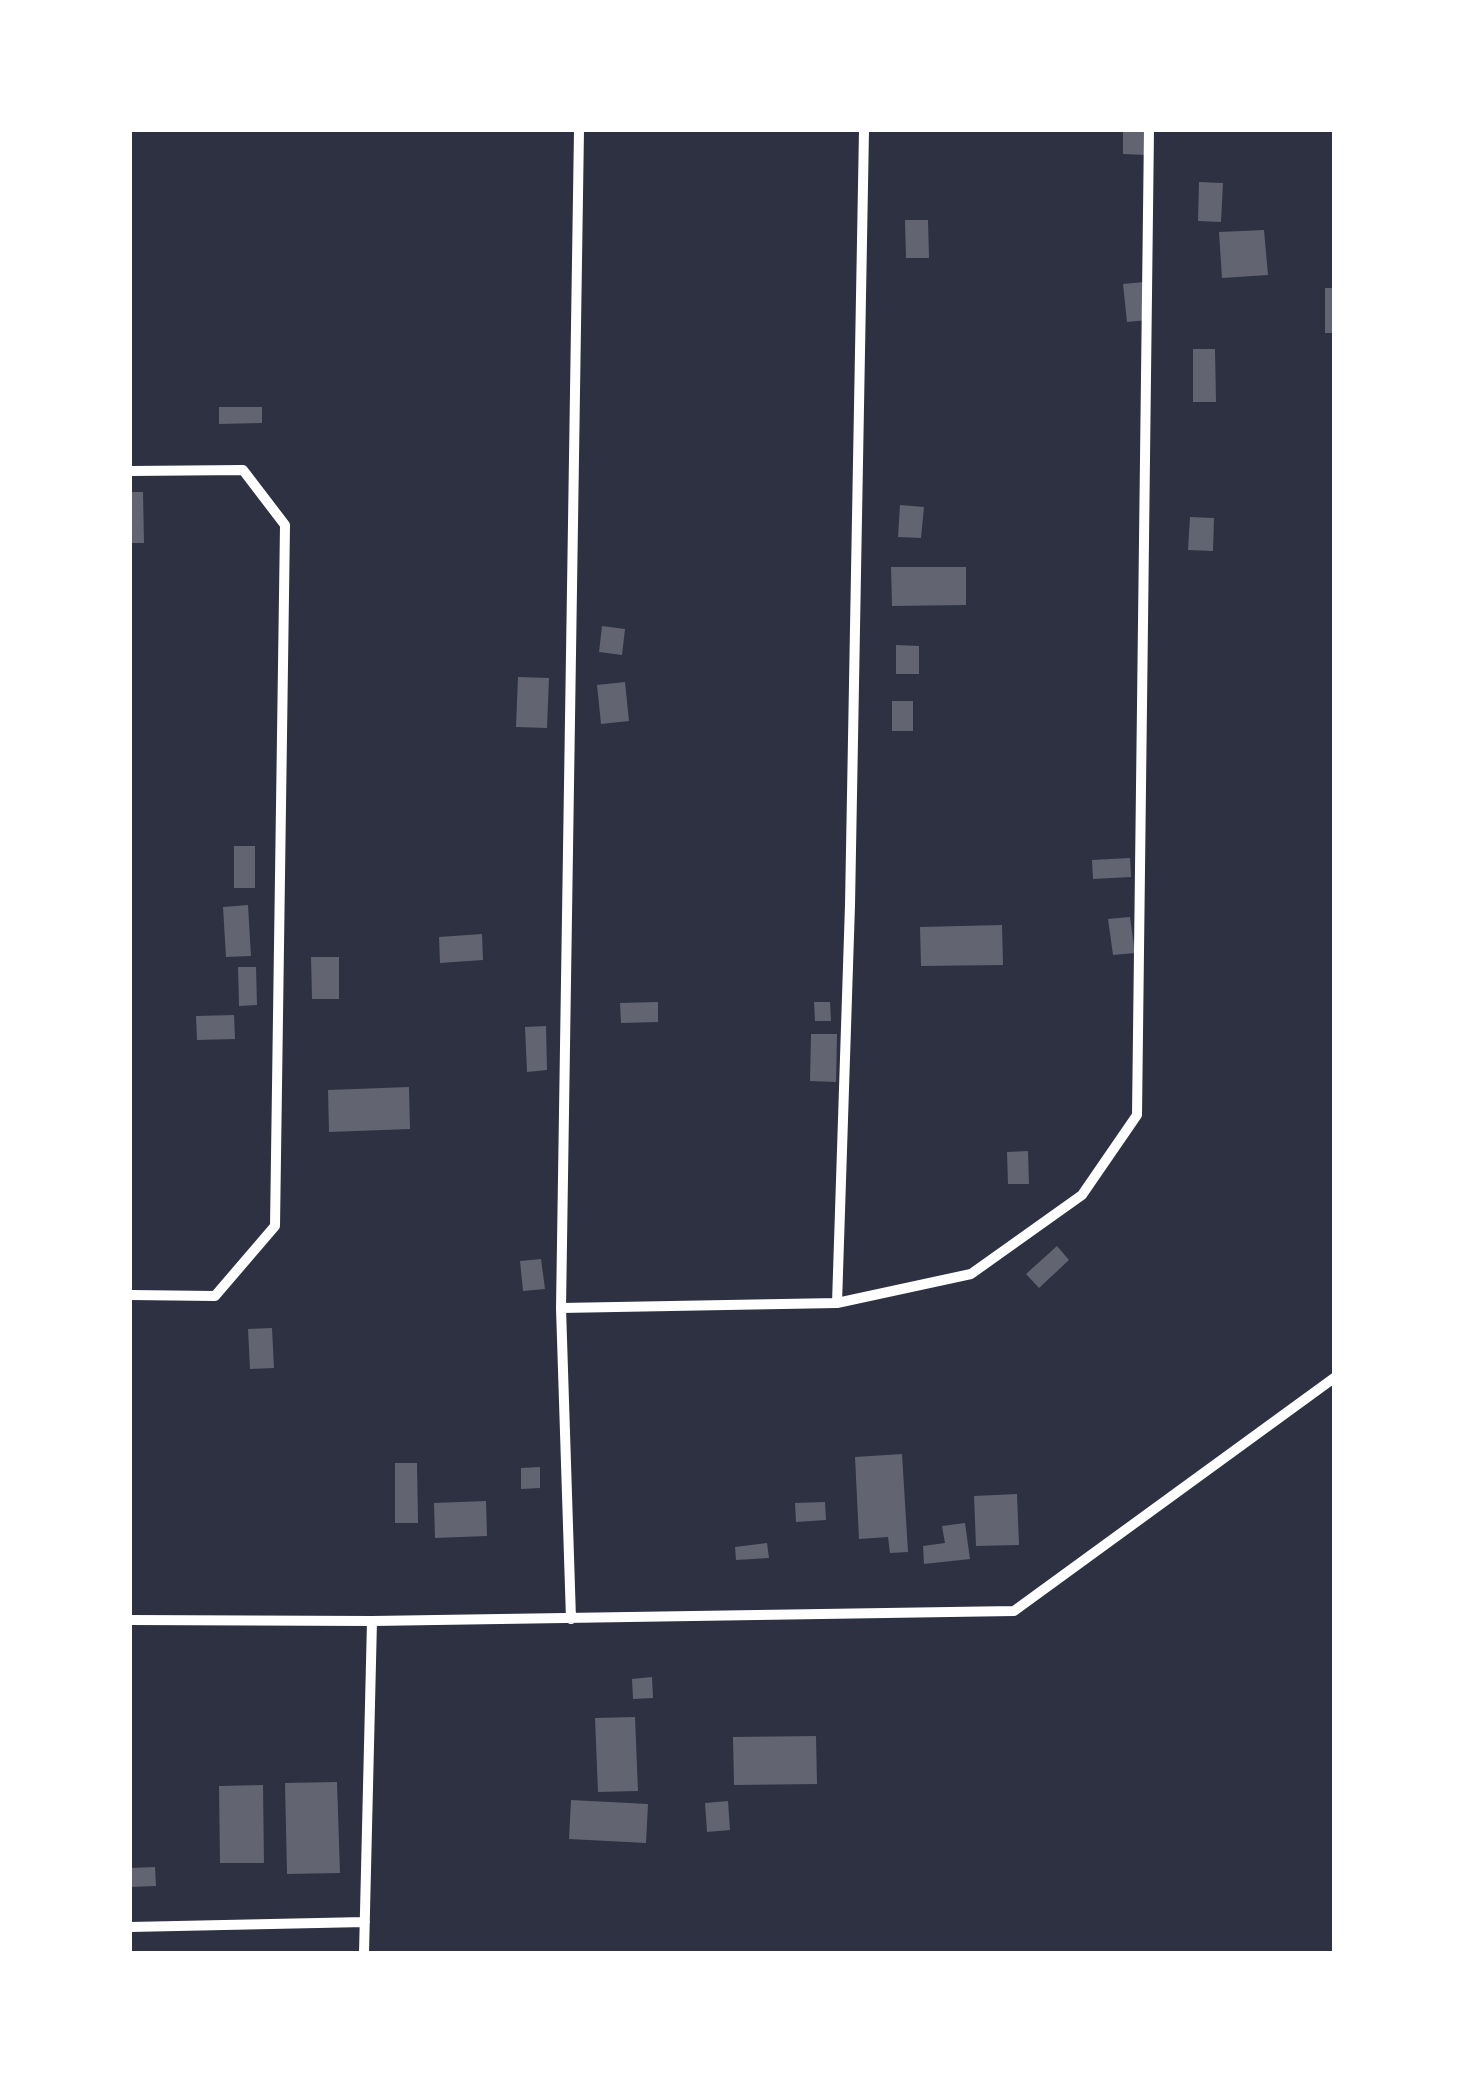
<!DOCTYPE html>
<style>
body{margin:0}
#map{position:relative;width:1464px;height:2083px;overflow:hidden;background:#2d3142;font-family:"Sofia Sans Condensed",sans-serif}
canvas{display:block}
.frame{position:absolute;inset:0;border:132px solid #fff;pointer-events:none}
</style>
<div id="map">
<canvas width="1464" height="2083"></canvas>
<div class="frame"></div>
</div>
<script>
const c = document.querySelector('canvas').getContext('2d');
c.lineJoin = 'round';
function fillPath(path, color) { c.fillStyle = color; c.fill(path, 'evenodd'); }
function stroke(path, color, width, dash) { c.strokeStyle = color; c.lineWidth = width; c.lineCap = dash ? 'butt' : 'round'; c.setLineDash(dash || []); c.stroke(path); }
fillPath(new Path2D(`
 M1123,130H1145L1146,155L1123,154Z
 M1199,182L1223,183L1221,222L1198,221Z
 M905,220H928L929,258H906Z
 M1264,230L1268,275L1222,278L1219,232Z
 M1144,282L1148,320L1127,322L1123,284Z
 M1325,288H1334V333H1325Z
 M1193,349H1215L1216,402H1193Z
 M219,407H262V423L219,424Z
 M130,492H143L144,543H130Z
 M900,505L924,507L921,538L898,537Z
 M1190,517L1214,518L1213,551L1188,550Z
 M891,567H966V605L892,606Z
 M602,626L625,629L622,655L599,652Z
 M896,645L919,646V674H896Z
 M518,677L549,678L547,728L516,727Z
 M625,682L629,721L601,724L597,685Z
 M892,701H913V731H892Z
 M234,846H255V888H234Z
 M1130,858L1131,877L1093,879L1092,860Z
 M248,905L251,956L226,957L223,907Z
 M1130,917L1135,953L1113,955L1108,919Z
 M1002,925L1003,965L921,966L920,927Z
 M482,934L483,960L440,963L439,937Z
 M311,957H339V999H312Z
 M238,967H256L257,1005L239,1006Z
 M658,1002V1022L621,1023L620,1003Z
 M814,1002H830L831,1021H815Z
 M234,1015L235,1039L197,1040L196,1016Z
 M546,1026L547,1070L527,1072L525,1027Z
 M811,1034H837L836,1082L810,1081Z
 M409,1087L410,1129L329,1132L328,1090Z
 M1028,1151L1029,1184H1008L1007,1152Z
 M1057,1246L1069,1260L1039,1288L1026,1274Z
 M541,1259L545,1289L523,1291L520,1261Z
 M272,1328L274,1368L250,1369L248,1329Z
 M902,1454L908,1552L890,1553L888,1537L859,1539L855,1457Z
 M395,1463H417L418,1523H395Z
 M540,1467V1488L521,1489V1468Z
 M1017,1494L1019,1545L976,1546L974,1496Z
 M486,1501L487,1536L435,1538L434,1503Z
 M825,1502L826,1520L796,1522L795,1503Z
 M965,1523L970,1559L924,1564L923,1546L945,1543L942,1526Z
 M767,1543L769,1558L736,1560L735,1547Z
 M652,1677L653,1698L633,1699L632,1679Z
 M635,1717L638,1791L598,1792L595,1718Z
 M816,1736L817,1784L734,1785L733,1737Z
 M337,1782L340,1873L287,1874L285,1783Z
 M263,1785L264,1863H220L219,1786Z
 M571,1800L648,1804L646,1843L569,1839Z
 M728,1801L730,1830L707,1832L705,1803Z
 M155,1867L156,1886L130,1887V1868Z`), '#626471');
stroke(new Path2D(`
 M579,130L561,1308L837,1303L971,1274L1082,1195L1137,1115L1149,130
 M130,471L243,470L285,525L275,1226L215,1296L130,1295
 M837,1303L850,905L864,130
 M561,1308L571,1619
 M130,1620L372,1621L1014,1611L1334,1378
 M130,1927L365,1922
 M364,1953L372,1621`), '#fff', 10);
</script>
